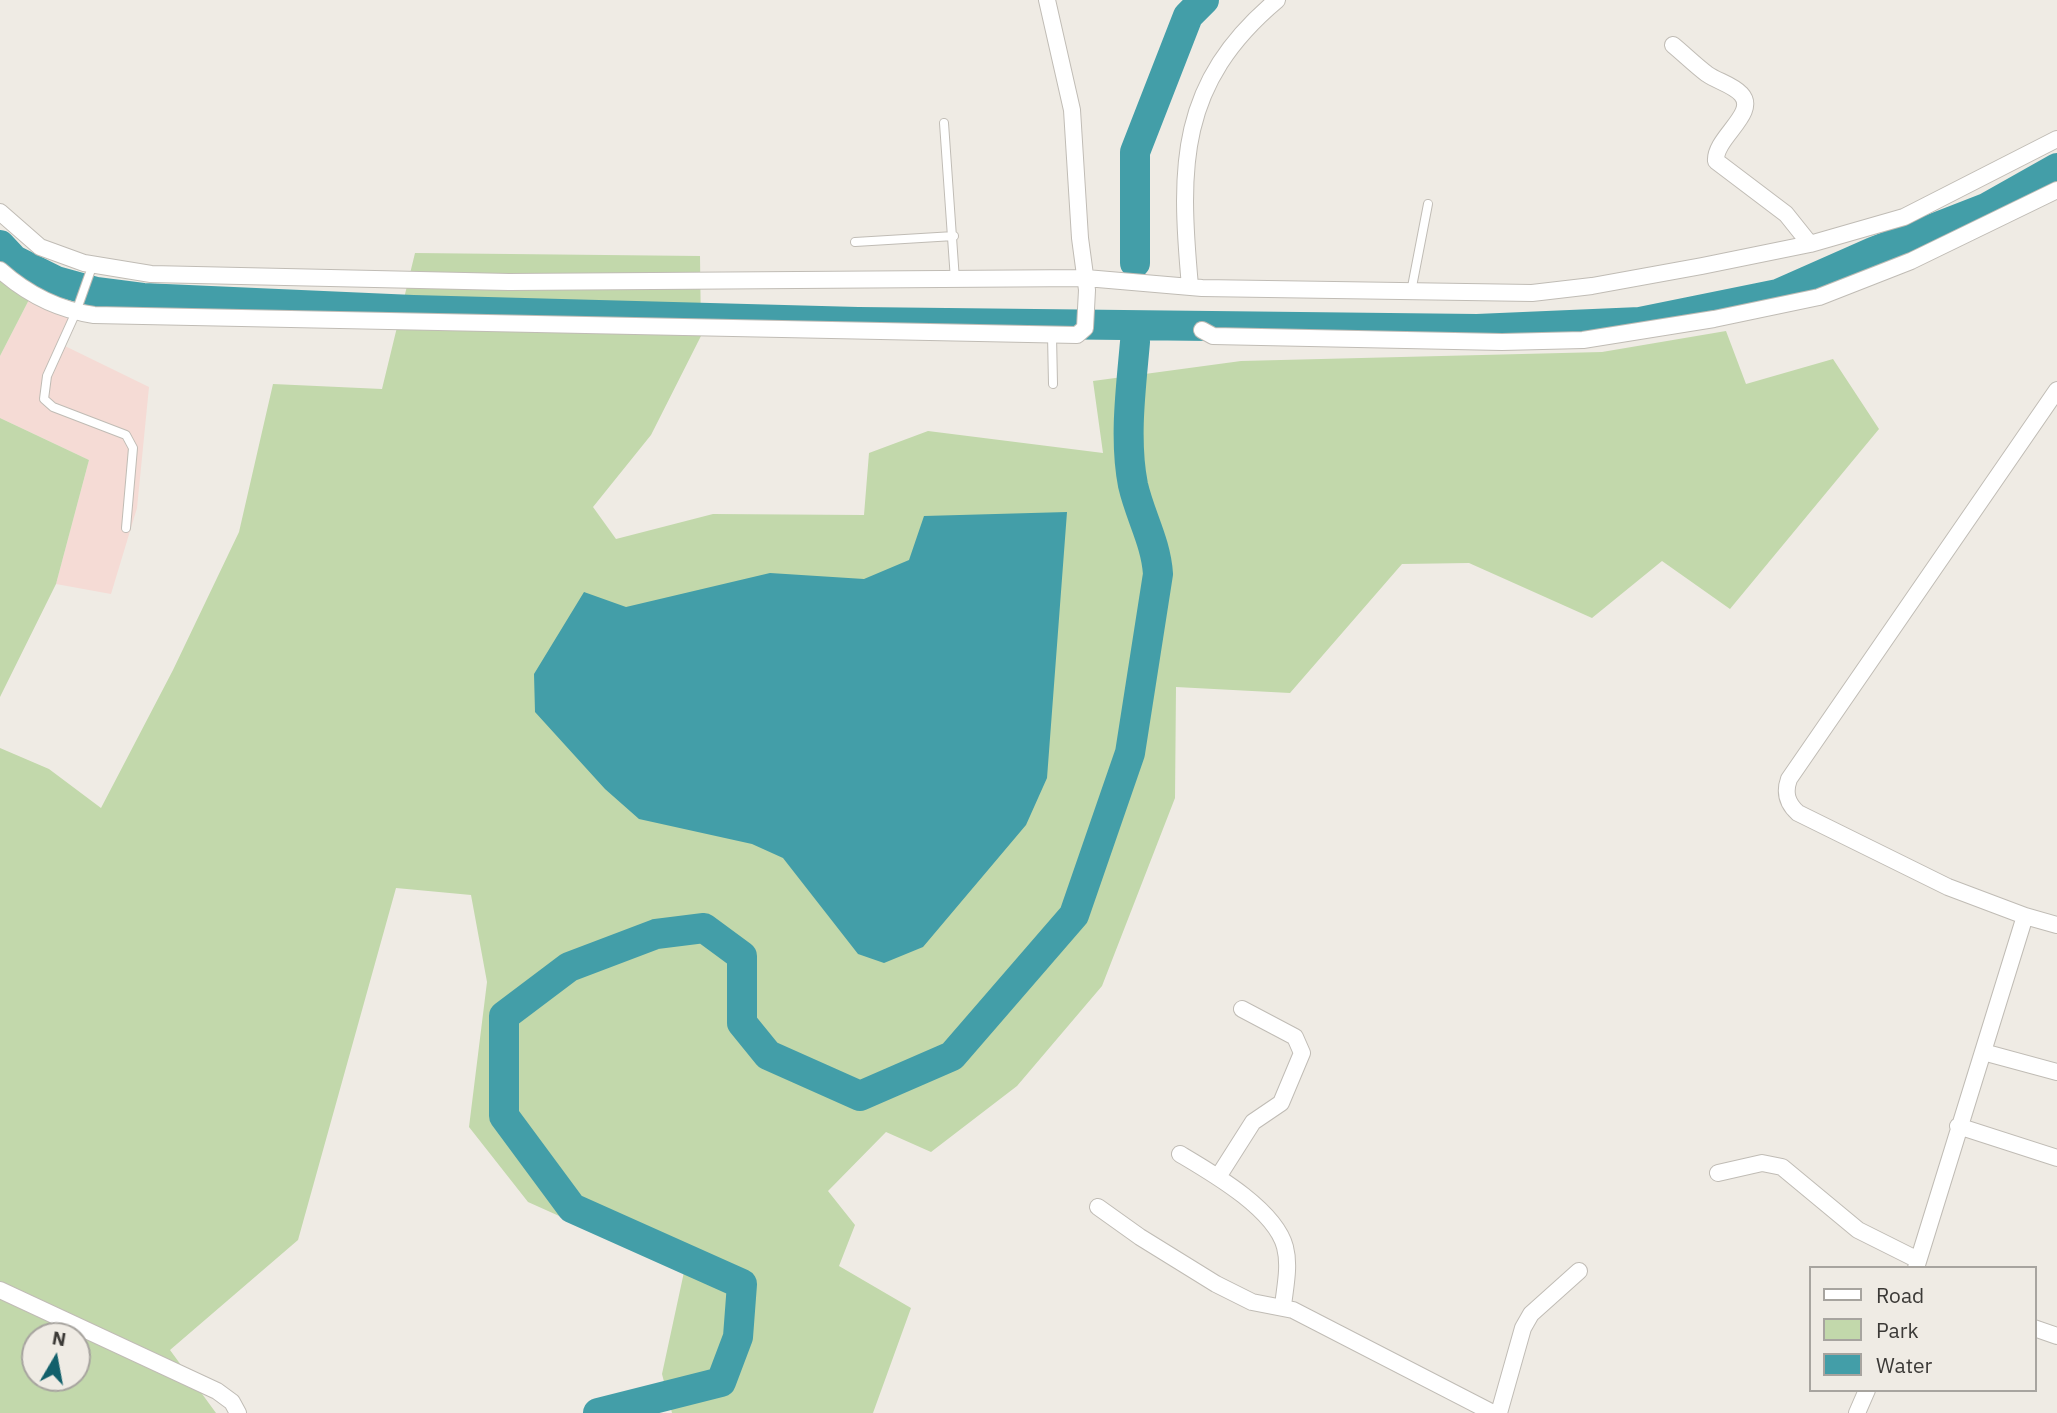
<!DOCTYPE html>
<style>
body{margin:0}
#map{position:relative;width:2057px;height:1413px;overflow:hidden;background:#efebe4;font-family:"IBM Plex Sans",sans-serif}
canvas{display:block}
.legend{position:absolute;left:1809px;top:1266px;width:228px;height:126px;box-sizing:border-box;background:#efebe4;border:2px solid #a7a49f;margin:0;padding:9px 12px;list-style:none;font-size:21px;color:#3c3a37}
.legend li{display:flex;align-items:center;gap:14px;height:35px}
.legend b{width:35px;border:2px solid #a7a49f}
.north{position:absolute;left:21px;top:1322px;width:70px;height:70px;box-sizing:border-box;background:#efebe4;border:2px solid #a7a49f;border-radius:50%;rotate:10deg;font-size:19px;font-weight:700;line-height:28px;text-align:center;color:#3c3a37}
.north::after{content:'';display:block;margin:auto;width:24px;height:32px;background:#12606b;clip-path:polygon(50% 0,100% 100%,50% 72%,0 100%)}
</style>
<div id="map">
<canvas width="2057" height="1413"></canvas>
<ul class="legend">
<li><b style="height:9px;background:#fff"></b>Road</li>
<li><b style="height:19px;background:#c2d8ab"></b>Park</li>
<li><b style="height:19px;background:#439ea8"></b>Water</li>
</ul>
<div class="north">N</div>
</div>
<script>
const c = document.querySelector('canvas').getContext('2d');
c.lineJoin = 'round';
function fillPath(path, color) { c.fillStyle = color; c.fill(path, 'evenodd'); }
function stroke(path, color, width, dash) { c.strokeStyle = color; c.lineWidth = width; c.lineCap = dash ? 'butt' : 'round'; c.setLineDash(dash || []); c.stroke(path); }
fillPath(new Path2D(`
 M34,290L78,306L65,346L149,387L137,508L111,594L56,584L89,460L0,418V356Z`), '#f5dbd5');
fillPath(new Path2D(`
 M415,253L700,256L701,336L651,435L593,507L616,539L713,514L864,515L869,453L928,431L1103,453L1093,381L1241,361L1602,352L1726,331L1746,384L1833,359L1879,429L1730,609L1662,561L1592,618L1469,563L1402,564L1290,693L1176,687L1175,798L1102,986L1017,1086L931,1152L886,1132L828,1191L855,1225L839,1266L911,1308L873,1413H672L662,1374L684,1272L528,1202L469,1127L487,982L471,895L396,888L298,1240L170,1350L216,1413H0V748L49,769L101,808L173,670L239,532L273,384L382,389ZM35,1336H77V1378H35Z
 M0,269L34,290L0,356Z
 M0,418L89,460L56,584L0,697Z`), '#c2d8ab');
fillPath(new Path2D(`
 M1067,512L1047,778L1026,825L923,947L884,963L858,954L783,858L752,844L639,819L605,789L535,712L534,674L584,592L626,607L770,573L864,579L909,560L924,516Z`), '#439ea8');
stroke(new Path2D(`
 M0,245L14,260L56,281L96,292L143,298L413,310L858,322L1477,329L1640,322L1778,294L1873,252L1986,208L2057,168
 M1135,263V152L1188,16L1204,0
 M598,1413L721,1382L738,1337L742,1284L572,1208L504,1116V1016L569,967L656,934L704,928L742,956V1023L768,1055L860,1096L952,1056L1074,915L1130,753L1158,574C1156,542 1140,516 1133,485C1124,439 1131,388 1135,342`), '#439ea8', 30);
const lane = new Path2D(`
 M944,123L955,280
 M855,242L954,236
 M93,264L76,312L47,376L44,399L53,407L126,435L133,448L126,528
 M1411,292L1428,204
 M1052,335L1053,384`);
const street = new Path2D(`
 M1673,45C1684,54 1695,65 1707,74C1717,81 1733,85 1741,94C1759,113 1714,138 1716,161L1786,214L1810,244
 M0,212L40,247L84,263L151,274L509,282L1086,278L1202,288L1532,293L1592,286L1702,266L1810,244L1904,217L2057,139
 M0,270C27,294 59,310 94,315L1077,335L1085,328L1087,290L1080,238L1072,110L1047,0
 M1190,286C1179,166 1178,83 1277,0
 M1202,330L1213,336L1502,342L1583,340L1714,319L1819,297L1911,261L2057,190
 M2025,916L1948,887L1798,813C1787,803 1784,793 1789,779L2057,390
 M1983,1052L2057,1072
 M1958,1126L2057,1158
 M1180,1154C1212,1173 1275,1209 1285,1247C1290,1266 1285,1287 1283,1306
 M1718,1173L1762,1163L1782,1167L1858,1230L1918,1260
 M1218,1177L1253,1122L1281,1103L1302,1053L1295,1037L1242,1009
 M1098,1207L1140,1237L1216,1284L1252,1302L1293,1310L1493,1413
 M1916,1268L2025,916L2057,925
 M0,1290L217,1391L232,1402L238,1413
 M2034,1328L2057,1336
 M1499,1413L1523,1328L1531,1314L1579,1271
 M1857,1413L1867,1390`);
stroke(lane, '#c0bcb5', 10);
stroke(street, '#c0bcb5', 18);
stroke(lane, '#fff', 8);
stroke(street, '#fff', 16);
</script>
